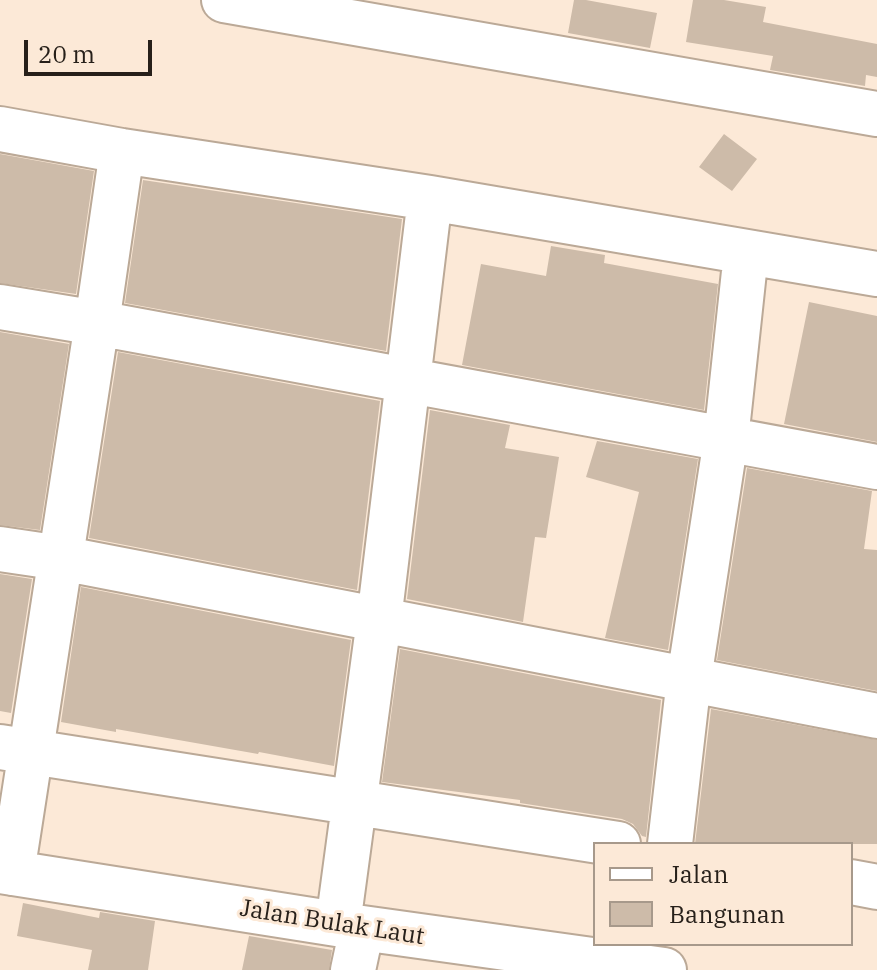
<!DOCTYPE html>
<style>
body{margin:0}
#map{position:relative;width:877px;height:970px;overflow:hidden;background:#fce9d7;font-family:"IBM Plex Serif",serif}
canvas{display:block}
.legend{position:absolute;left:593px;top:842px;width:260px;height:104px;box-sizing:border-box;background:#fce9d7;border:2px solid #a7998b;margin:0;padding:10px 14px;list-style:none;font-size:24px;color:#27201a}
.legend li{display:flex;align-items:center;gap:16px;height:40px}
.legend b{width:40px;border:2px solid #a7998b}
.scale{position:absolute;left:24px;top:40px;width:128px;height:36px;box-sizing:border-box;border:4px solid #27201a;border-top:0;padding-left:10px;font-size:24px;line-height:28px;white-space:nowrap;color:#27201a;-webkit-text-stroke:6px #fce9d7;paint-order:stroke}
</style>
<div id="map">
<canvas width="877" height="970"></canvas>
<ul class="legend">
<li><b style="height:10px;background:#fff"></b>Jalan</li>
<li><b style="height:22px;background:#cdbba9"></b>Bangunan</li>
</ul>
<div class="scale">20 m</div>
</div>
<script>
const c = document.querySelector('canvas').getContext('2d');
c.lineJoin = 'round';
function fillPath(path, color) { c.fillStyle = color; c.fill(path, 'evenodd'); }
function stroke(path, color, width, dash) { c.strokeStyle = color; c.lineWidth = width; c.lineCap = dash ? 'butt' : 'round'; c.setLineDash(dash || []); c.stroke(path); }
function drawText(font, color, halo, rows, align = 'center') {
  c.font = font + ' "IBM Plex Serif",serif'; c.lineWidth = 6; c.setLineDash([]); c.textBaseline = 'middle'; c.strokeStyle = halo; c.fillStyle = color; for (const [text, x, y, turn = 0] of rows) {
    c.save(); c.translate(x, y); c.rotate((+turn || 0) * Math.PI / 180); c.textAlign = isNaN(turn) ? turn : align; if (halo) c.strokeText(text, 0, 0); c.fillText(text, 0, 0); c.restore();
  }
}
fillPath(new Path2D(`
 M574,0H586L657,13L650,48L568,33Z
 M693,0H724L766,7L763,22L877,44V77L866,75L865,86L770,70L773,56L686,42Z
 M724,134L757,159L732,191L699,167Z
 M0,154L94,171L76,294L0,283Z
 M143,180L402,219L386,351L125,303Z
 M551,246L605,255L604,263L718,284L704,410L462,365L481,264L546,276Z
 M809,302L877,316V442L784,424Z
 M0,332L69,344L40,530L0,525Z
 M118,352L380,401L357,590L89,538Z
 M430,410L510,425L505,448L559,457L546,538L535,537L523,622L407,599Z
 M597,441L698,459L668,650L605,638L639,492L586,477Z
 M747,468L872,491L864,549L877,550V691L717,660Z
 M0,574L32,579L11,713L0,711Z
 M81,587L351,640L334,766L259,752L258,754L116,729V732L61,722Z
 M400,649L661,700L646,837L642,836L633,824L622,819L520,803V800L382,782Z
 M711,709L877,740V844H695Z
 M23,903L99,918L100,912L155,921L148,970H88L92,950L17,936Z
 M249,936L332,950L329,970H242Z`), '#cdbba9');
const minor = new Path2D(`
 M224,0L877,114
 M0,129L122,151L430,198L877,274
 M0,307L97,323L877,467
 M0,549L61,558L877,716
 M0,747L618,844
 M670,844L689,679L726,439L746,253
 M0,871L362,928L664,970
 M12,873L97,323L122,151
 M851,882L877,887
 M338,924L379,620L430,198
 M353,970L362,928`);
stroke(minor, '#bba997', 48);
stroke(minor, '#fff', 44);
drawText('24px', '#27201a', '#fce9d7', [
 ["Jalan Bulak Laut",332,923,9]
]);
</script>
